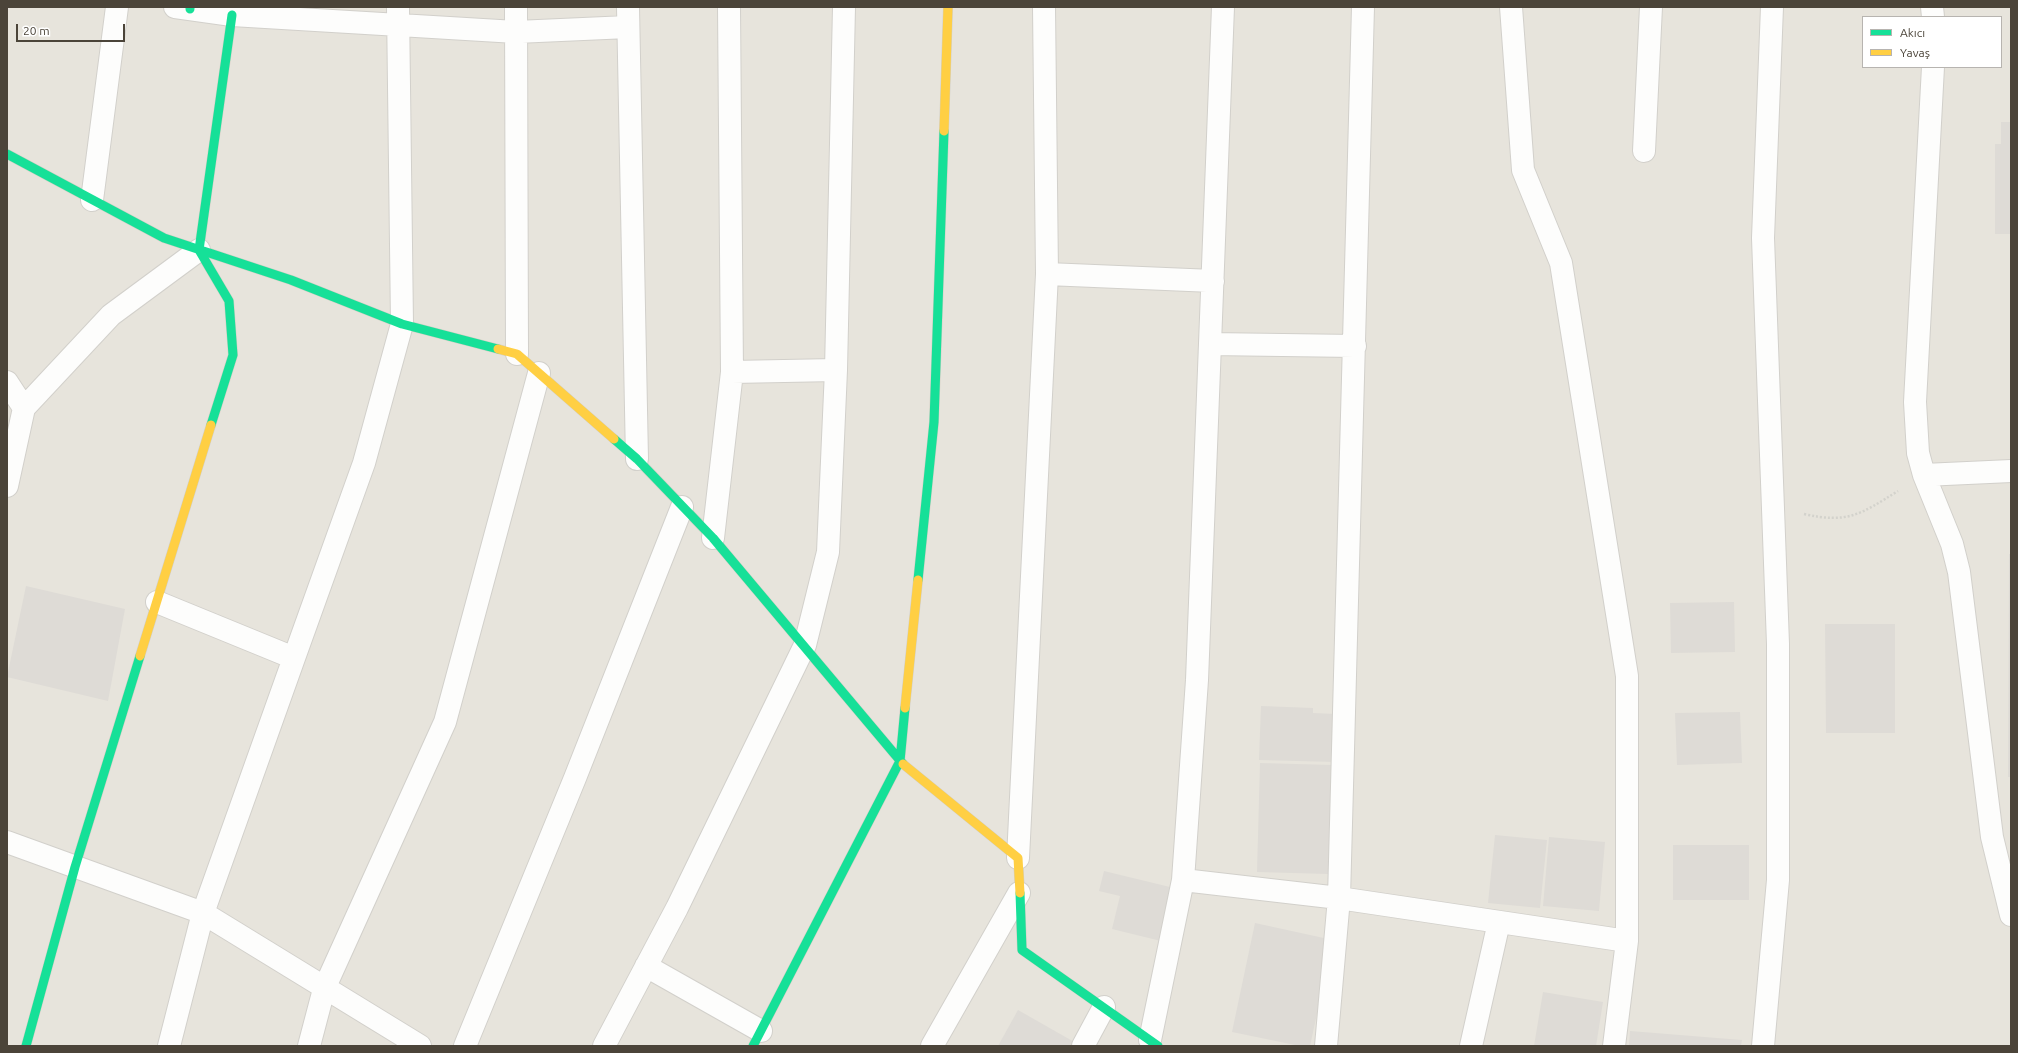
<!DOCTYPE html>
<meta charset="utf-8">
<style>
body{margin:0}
#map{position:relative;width:2018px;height:1053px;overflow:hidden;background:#f4f2ee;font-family:Ubuntu,sans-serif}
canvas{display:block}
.frame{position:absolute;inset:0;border:8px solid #4b4439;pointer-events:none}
.legend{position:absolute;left:1862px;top:16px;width:140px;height:52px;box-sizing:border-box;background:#fff;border:1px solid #b7b4b0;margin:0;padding:5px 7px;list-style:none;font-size:12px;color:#4b4439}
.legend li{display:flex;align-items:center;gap:8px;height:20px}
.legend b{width:20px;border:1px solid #b7b4b0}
.scale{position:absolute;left:16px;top:24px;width:109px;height:18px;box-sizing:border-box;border:2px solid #4b4439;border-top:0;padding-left:5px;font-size:12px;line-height:14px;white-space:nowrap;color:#4b4439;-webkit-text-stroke:3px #fff;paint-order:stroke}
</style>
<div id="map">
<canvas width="2018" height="1053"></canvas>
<div class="frame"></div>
<ul class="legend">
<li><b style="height:5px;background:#16e098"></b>Akıcı</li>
<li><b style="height:5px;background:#ffcf43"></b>Yavaş</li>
</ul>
<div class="scale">20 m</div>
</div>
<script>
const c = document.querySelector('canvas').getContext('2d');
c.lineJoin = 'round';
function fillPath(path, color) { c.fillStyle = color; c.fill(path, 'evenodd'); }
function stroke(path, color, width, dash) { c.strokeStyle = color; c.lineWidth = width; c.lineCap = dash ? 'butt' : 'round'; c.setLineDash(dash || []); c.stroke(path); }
fillPath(new Path2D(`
 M7,7H2011V1046H7ZM1863,17H2001V67H1863Z`), '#e7e4dc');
fillPath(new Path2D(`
 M2001,122H2011V234H1995V144H2001Z
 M2009,554H2011V777H2008Z
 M26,586L125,609L108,701L7,677Z
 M1734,602L1735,652L1671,653L1670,603Z
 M1825,624H1895V733H1826Z
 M1261,706L1313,708V713L1336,714L1335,762L1259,760Z
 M1740,712L1742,763L1677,765L1675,713Z
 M1260,763L1332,765L1328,874L1257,872Z
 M1495,835L1547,840L1540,908L1488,903Z
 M1549,837L1605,842L1599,911L1543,906Z
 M1673,845H1749V900H1673Z
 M1104,871L1174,888L1161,941L1112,929L1120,896L1099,891Z
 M1255,923L1333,940L1310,1046H1300L1232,1032Z
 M1543,992L1603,1002L1596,1046H1534Z
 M1018,1010L1076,1043L1074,1046H998Z
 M1630,1031L1742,1040L1741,1046H1629Z`), '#dedbd6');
const street = new Path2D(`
 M175,7L232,15L516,32L628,27
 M516,7L517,354
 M628,7L637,459
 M1511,7L1523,170L1561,263L1627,676V941L1614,1046
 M1932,7L1933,17
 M1933,67L1915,402L1918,453L1924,475L1952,544L1959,572L1992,837L2011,915
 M1644,151L1651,7
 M92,200L117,7
 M1047,274L1213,281
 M1210,344L1355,346
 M732,372L836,370L844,7
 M7,382L24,408L7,486
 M24,408L111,315L199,250
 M1924,475L2011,471
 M713,538L732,372L729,7
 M157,602L294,658L364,463L402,324L398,7
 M7,842L203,913L420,1046
 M1018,858L1047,274L1044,7
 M1183,880L1339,898L1363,7
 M646,966L761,1031
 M1150,1040L1183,880L1197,680L1223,7
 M169,1046L203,913L294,658
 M309,1046L324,989L445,722L539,373
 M465,1046L575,778L682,507
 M604,1046L677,908L805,645L828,552L836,370
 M932,1046L1019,893
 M1083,1046L1104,1007
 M1326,1046L1339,898L1627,941
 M1471,1046L1499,922
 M1763,1046L1778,880V644L1763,238L1772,7`);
const fast = new Path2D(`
 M190,7V9
 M7,154L164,238L291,280L402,324L498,349
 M211,425L233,355L229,301L199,250L232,15
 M614,439L637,459L713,538L903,764
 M918,580L934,422L944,131
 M1020,893L1022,950L1158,1046
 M26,1046L75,867L140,656
 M753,1046L900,761L905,708`);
const slow = new Path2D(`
 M944,131L948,7
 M498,349L517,354L614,439
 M140,656L211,425
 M905,708L918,580
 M903,764L1018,858L1020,893`);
stroke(street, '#d2d0cb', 24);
stroke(fast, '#d3cfc5', 10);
stroke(slow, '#d3cfc5', 10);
stroke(new Path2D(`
 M1804,514C1848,524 1861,514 1898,491`), '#d3d2cc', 2.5, [2, 2]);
stroke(street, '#fdfdfc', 22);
stroke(fast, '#16e098', 9);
stroke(slow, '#ffcf43', 9);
</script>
